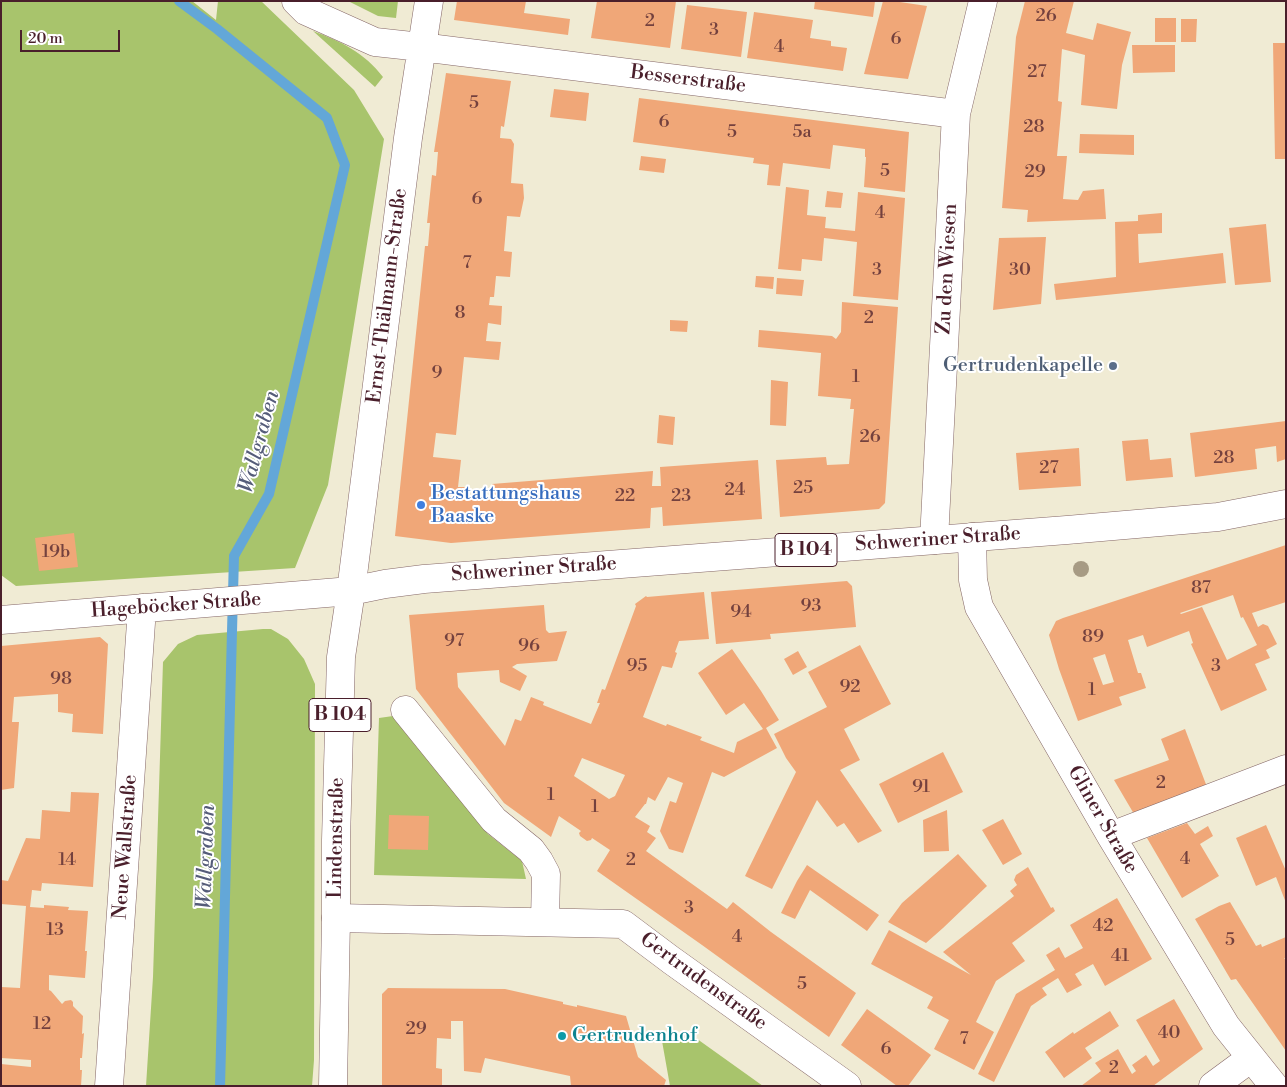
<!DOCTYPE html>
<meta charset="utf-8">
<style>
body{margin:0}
#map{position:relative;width:1287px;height:1087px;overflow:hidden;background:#f0ebd4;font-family:"Libre Bodoni",serif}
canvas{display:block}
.frame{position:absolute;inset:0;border:2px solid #4a1f2b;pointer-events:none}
.scale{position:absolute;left:20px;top:30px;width:100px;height:22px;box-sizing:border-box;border:2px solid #4a1f2b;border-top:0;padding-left:6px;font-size:15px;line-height:18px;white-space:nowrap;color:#4a1f2b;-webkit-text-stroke:4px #fff;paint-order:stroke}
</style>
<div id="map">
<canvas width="1287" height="1087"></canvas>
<div class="frame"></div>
<div class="scale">20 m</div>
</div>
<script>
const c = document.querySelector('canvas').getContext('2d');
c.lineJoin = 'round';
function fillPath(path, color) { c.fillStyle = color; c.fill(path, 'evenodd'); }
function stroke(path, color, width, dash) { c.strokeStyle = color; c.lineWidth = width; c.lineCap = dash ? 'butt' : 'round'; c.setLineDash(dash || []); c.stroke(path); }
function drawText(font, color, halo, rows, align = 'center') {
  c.font = font + ' "Libre Bodoni",serif'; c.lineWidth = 4; c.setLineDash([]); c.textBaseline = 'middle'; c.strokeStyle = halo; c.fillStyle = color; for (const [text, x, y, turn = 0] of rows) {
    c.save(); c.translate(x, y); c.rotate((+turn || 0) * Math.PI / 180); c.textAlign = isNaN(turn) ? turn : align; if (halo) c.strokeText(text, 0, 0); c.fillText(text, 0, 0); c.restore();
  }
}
fillPath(new Path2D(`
 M1,1H192L216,20L218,1H261L354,90L384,139L328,485L295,568L16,586L1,575Z
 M348,1H398L396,18L378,16Z
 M313,31C340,41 365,53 383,77L375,87Z
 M263,629H271L288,639L304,659L315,684L314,1060L312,1086H146L153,977L163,662L178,644L197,635Z
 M393,716L488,834L522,861L526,879L374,875L379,718Z
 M686,1031L763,1086H670L662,1041Z`), '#a8c46c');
stroke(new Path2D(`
 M179,1L217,29L327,118L345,165L269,494L234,556L220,1086`), '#63a7d8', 10);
fillPath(new Path2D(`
 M457,1H526L524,13L570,19L568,35L454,20Z
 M597,1H676L670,48L591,38Z
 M815,1H875L873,17L814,9Z
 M883,1H893L927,6L908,79L864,74Z
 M1025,1H1074L1066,33L1093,40L1097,23L1131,32L1122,65L1117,109L1081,105L1085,55L1062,49L1058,101L1062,102L1057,156H1067L1063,199L1078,200L1083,191L1104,189L1106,219L1027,222L1028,210L1002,208L1016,37Z
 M687,5L747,12L741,57L681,49Z
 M754,12L813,20L810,38L831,41V46L847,48L843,71L747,58Z
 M1155,18H1176V42H1155Z
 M1181,19H1197L1196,42H1181Z
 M1273,43H1286V159H1275Z
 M1132,45H1175V72L1133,73Z
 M446,73L511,81L504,127L501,126L500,138L511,139L514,144L511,183L523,184L524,198L520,217L507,216L504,251L512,252L510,277L496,276L494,297H490L489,305L502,306L501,325L488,323L486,341L501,342L499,360L464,357L456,435L436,433L433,457L461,460L458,487H465L463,500L494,498L492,484L653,471L652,486H661L660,467L758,460L762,519L663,526L662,507L651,508L650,528L451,543L395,536L425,246H428L430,223H427L432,175L436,176L438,152H434Z
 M554,89L589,93L586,121L550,117Z
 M639,98L909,132L905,192L864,187L866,157H865V149L833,145L830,169L783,163L780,186L767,185L769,165L753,163L754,158L633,142Z
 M1080,134L1134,135V155L1079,153Z
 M641,156L666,159L664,173L639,170Z
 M786,187L809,190L807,215L826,217L825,228L855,231L858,192L905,198L898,300L853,296L857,242L824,238L822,261L802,259L801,271L778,269Z
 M827,191L843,193L841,208L825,207Z
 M1162,213V233L1138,234L1139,263L1223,253L1226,283L1056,300L1054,284L1116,277L1115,222L1138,221V215Z
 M1266,224L1271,282L1235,285L1229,228Z
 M1046,237L1041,304L993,310L999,238Z
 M756,276L774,277L773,289L755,287Z
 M777,278L804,280L802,296L776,294Z
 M842,302L898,307L885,503L879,509L780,517L776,460L826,457L827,465L849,464L854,409H850L851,399L818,396L821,353L758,347L759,330L832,336L836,339L841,332Z
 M670,320L688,321L687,332L670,331Z
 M771,380L788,382L786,426L770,425Z
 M659,415L675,417L673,445L657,443Z
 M1286,421V459L1277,462L1276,446L1255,449L1257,469L1195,477L1190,433Z
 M1148,439L1150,460L1171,458L1173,477L1126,481L1122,441Z
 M1079,448L1081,486L1019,490L1016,453Z
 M74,533L78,567L39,571L35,538Z
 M1286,545V602L1252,613L1258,627L1263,624L1268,626L1277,644L1266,650L1270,658L1255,664L1267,690L1221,711L1191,644L1193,643L1189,631L1147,647L1143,635L1128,640L1138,673H1141L1146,688L1119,697L1122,705L1078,721L1059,669L1049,635L1056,621L1063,618ZM1233,595L1241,618L1243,617L1257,645L1227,660L1202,607L1181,614L1180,613ZM1105,654L1114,682L1103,685L1093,658Z
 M847,581L852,586L856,627L770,634L771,639L716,644L711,592Z
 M704,592L709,639L679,641L675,652L677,653L672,668L662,666L643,717L666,726L667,724L702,737L700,740L734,753L737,742L763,729L744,703L726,715L698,673L732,649L761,691L779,720L766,728L777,748L724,777L712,772L683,853L669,849L660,831L670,801L676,803L683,783L668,777L655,801L648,797L646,804H645L635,817L650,826L647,832L656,838L646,851L727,909L733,902L771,932L856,993L829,1037L702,945L597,871L610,850L592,838L591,840L587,841L580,836L579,833L581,831L559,816L551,837L504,803L416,689L409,615L544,605L546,630L549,633L567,631L557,661L517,664L512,667L527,676L520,691L500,682L499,670L457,673L458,687L505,746L515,719L521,721L531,697L544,702L543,705L591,724L600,703H597L602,689L605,690L636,606L635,604L646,596L647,597ZM582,758L625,775L615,796L609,799L574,776Z
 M100,637L108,644L103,734L72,732L73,714L58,712V694L14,697L12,722H19L14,788L1,790V646Z
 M860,645L891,704L844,729L860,760L840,770L882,831L858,843L844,823L837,827L817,800L772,889L745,876L796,772L786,758L774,734L827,707L808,672Z
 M798,651L807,667L793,675L784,659Z
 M1185,729L1207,787L1134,814L1114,780L1169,760L1161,739Z
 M943,752L963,792L898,823L879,784Z
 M71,792L99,793L93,887L42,883L41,891L32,890L30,907L44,908V905L69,907L68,910L88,911L85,951H87L85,978L49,975V990L51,991L62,1004L65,1001L71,1000L73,1002V1006L83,1016L82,1034L84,1033L82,1058H80V1070H82L81,1086H1V1064L31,1067V1060L1,1058V987L20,988L26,906L1,904V880L8,881L26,838L40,839L42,810L70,812Z
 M947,810L949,851L924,852L923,820Z
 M389,815L429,816L428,850L388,849Z
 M1003,819L1022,854L1003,865L982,830Z
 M1187,823L1195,834L1208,826L1213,836L1200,844L1219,876L1182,898L1147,838Z
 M1266,825L1286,871V903L1276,877L1256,886L1236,838Z
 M958,854L987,886L943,928L926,943L888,922L902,903Z
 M807,865L879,915L867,931L810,890L795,919L781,913L797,881Z
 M1028,867L1051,908L1053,907L1055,911L1012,943L1025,961L996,981L976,1022L994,1032L974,1070L934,1049L949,1020L927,1008L933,997L871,964L889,930L971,975L943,952L1014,896L1010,891L1017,885L1014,880L1016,875Z
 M1117,898L1152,959L1105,986L1093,964L1075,974L1082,985L1067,993L1058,978L1042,988L1047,995L1031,1006L994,1082L978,1074L1016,994L1055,970L1046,955L1059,947L1065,958L1083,948L1070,925Z
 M1230,902L1256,946L1261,944L1262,947L1286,937V958H1284L1286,960V1051L1236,979L1231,980L1195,919L1219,906Z
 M388,988L505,989L563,1002V1004L577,1007V1005L626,1016L638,1057L666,1080L664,1086H571L570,1076L485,1058L481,1073L464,1071L463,1021H451V1039L437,1038L436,1068L442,1069V1086H382V994Z
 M1174,999L1203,1049L1153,1086H1081L1101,1071L1095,1063L1118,1049L1132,1074L1136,1071L1132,1065L1146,1055L1153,1066L1160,1061L1136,1020Z
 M867,1009L931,1055L908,1086H897L841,1045Z
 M1110,1011L1119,1026L1085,1048L1092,1058L1064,1078L1045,1052L1073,1032L1074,1034Z`), '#f0a778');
const minor = new Path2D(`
 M296,1L306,11L375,42L421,47L956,114
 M972,537L973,580L979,607L1111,836L1226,1026L1274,1086
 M934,540L956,114L983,1
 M1,620L351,591L408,138L429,1
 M405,710L494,820L531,850L539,861L546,874L545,922
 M1111,836L1286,769
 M336,918L623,924L671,960L847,1086
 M109,1086L142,608
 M1213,1086L1251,1058`);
const major = new Path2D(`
 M333,1086L336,918V840L341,657L351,591L385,584L424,579L1067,530L1218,517L1286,504`);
stroke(minor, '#846666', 29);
stroke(major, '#846666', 29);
stroke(minor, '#fff', 28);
stroke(major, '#fff', 28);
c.fillStyle = '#a79b84';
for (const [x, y] of [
 [1081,569]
]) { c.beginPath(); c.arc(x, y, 8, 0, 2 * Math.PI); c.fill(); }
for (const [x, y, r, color] of [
 [1113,366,5,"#5c6f8a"],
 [421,505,5,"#3f7fe0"],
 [562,1036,5,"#0f9aa8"]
]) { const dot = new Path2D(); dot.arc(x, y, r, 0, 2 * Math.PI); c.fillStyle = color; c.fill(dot); stroke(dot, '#fff', 2); }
drawText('18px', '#74413e', null, [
 ["26",1046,17],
 ["2",650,22],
 ["3",714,31],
 ["6",896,40],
 ["4",779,48],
 ["27",1037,73],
 ["5",474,104],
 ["6",664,123],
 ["28",1034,128],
 ["5",732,133],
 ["5a",802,133],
 ["5",885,172],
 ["29",1035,173],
 ["6",477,200],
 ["4",880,214],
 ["7",467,264],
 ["3",877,271],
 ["30",1020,271],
 ["8",460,314],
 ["2",869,319],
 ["9",437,374],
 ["1",856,378],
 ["26",870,438],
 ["28",1224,459],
 ["27",1049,469],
 ["25",803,489],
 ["24",735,491],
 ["22",625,497],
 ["23",681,497],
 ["19b",56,553],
 ["87",1201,589],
 ["93",811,607],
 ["94",741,613],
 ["89",1093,638],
 ["97",454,642],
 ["96",529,647],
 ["95",637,667],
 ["3",1216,667],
 ["98",61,680],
 ["92",850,688],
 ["1",1092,691],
 ["2",1161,784],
 ["91",921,788],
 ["1",551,796],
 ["1",595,808],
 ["4",1185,860],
 ["14",67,861],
 ["2",631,861],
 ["3",689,909],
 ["42",1103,927],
 ["13",55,931],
 ["4",737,938],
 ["5",1230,941],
 ["41",1120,957],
 ["5",802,985],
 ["12",42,1025],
 ["29",416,1030],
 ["40",1169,1034],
 ["7",964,1040],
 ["6",886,1050],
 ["2",1114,1069]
]);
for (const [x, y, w] of [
 [806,550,62],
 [340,715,62]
]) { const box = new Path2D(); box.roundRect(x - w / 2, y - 16.5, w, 33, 4); c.fillStyle = '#fff'; c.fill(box); stroke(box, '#4a1f2b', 1); }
drawText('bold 19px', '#4a1f2b', null, [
 ["B 104",806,550],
 ["B 104",340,715]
]);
drawText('20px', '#4a1f2b', '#fff', [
 ["Besserstraße",688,80,7],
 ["Zu den Wiesen",948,269,-87],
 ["Ernst-Thälmann-Straße",388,296,-83],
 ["Schweriner Straße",938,540,-4],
 ["Schweriner Straße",534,570,-4],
 ["Hageböcker Straße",176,606,-4],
 ["Gliner Straße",1102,820,60],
 ["Lindenstraße",337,838,-89],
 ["Neue Wallstraße",126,847,-86],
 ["Gertrudenstraße",703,982,36]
]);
drawText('20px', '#4e5e75', '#fff', [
 ["Gertrudenkapelle",1103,366]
], 'right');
drawText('20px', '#366cbe', '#fff', [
 ["Bestattungshaus",431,494],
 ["Baaske",431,517]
], 'left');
drawText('20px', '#0d838f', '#fff', [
 ["Gertrudenhof",572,1036]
], 'left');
drawText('italic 21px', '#555c79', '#fff', [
 ["Wallgraben",260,442,-75],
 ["Wallgraben",207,857,-88]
]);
</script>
